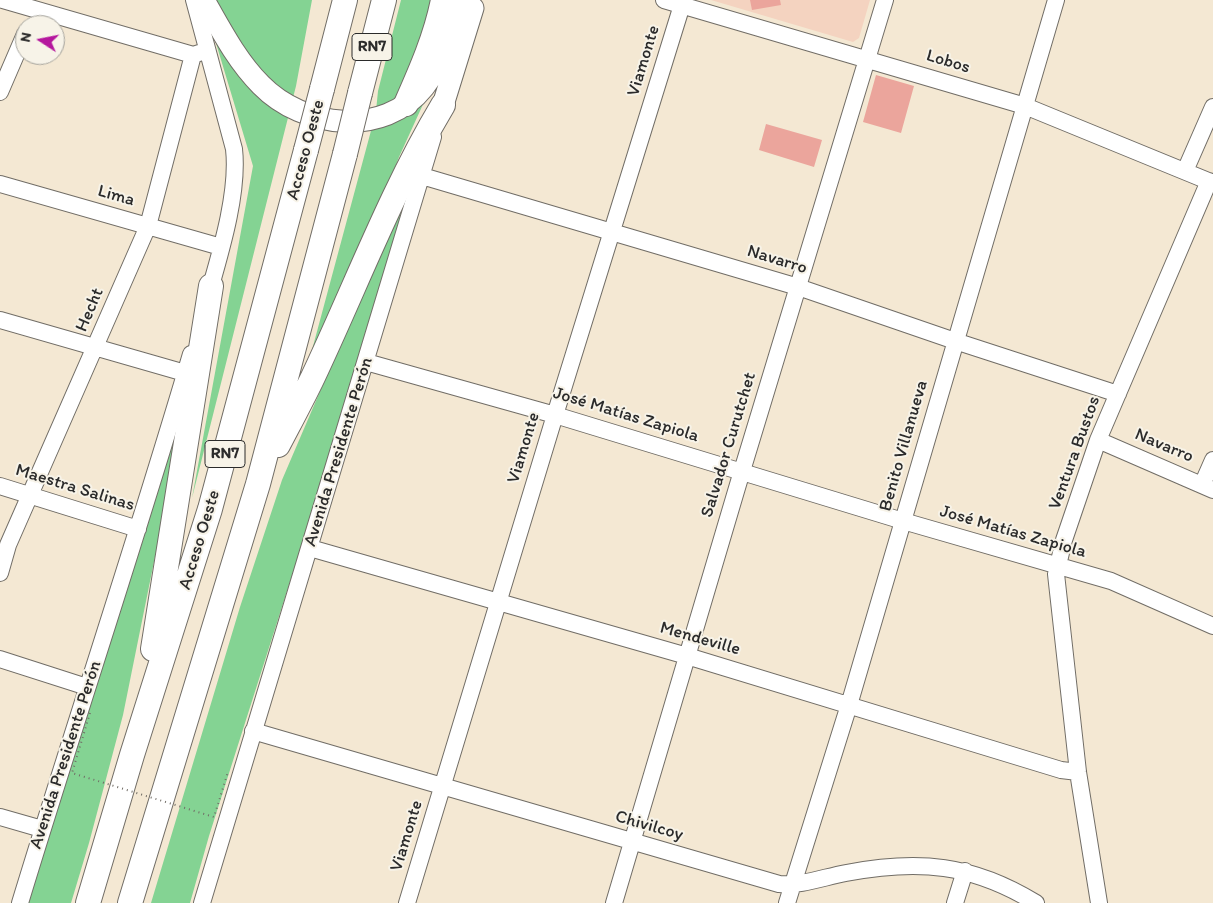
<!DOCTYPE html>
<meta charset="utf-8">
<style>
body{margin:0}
#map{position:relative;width:1213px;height:903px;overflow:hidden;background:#f4e8d3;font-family:Itim,sans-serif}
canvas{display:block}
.north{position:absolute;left:15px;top:15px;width:50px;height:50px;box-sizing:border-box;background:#f7f3e8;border:1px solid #a5a39c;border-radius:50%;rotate:281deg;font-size:14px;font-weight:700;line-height:20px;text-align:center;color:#2b2b2b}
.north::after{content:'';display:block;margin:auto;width:18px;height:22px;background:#b5179e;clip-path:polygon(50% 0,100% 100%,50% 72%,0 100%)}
</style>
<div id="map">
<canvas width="1213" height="903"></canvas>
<div class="north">N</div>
</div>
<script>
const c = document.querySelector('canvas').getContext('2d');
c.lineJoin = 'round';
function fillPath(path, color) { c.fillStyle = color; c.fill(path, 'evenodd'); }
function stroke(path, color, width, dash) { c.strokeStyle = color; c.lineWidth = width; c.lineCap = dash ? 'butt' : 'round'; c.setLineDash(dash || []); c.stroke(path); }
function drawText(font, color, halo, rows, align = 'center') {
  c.font = font + ' Itim,sans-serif'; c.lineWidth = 4; c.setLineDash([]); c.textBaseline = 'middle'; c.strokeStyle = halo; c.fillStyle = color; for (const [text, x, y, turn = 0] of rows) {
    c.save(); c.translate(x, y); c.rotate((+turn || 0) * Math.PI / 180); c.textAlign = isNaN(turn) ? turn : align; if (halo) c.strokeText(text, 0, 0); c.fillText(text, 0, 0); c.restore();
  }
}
fillPath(new Path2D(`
 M711,0H870L859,38L853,42Z`), '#f4d3c0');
fillPath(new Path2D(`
 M203,0H312L296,86L192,498L253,166Z
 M401,0H451L396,98L376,111L378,91Z
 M430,89L399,157L384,196L305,376L372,127Z
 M408,193L324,475L209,836L190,903H151L240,607L282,480L354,312Z
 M181,399L161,527L123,715L89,843L71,903H26Z`), '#84d393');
fillPath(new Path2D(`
 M750,0H780L781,5L752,10Z
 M876,75L914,86L901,133L863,122Z
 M766,124L822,140L814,167L759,150Z`), '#eba59c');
const minor = new Path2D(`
 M3,0L193,55L202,52
 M194,0L234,149C239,193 220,254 208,296
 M664,0L1025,106L1213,183
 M0,92L25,34
 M1185,171L1213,107
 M422,176L798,287L955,341L1118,394
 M0,184L221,247
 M0,320L185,373
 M366,362L555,415L903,521L1111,581L1213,626
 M1098,440L1213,490
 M1202,485L1213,460
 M0,486L138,529
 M310,548L687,656L1061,770L1078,772
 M0,573L8,545L148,226L193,55
 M0,659L87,687
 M253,731L779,884C801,886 824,877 846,873C919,859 972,864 1036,903
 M0,817L42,829
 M20,903C76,719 137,538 191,354
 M202,903L433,137
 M407,903L555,415L682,5
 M614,903L742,471L885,0
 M787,903L849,705L1056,0
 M955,903L965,871
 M1099,903L1078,772L1056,574L1064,540L1098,440L1209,181`);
const major = new Path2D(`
 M204,0C221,30 237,61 261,85C303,128 384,138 424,87C443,62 451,30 461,0
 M443,105L473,8`);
const highway = new Path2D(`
 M322,89L345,0
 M360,93L384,0
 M406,104C421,70 436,36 443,0
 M278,445C290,422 302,400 313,377C356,286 391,192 443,105
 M153,649L211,286
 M88,903L132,755L210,509L306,150
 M130,903L258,484L345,154`);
stroke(minor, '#716d66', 18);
stroke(major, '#716d66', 23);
stroke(highway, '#716d66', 26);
stroke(minor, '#fff', 16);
stroke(major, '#fff', 21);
stroke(highway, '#fff', 24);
const highwayBridge = new Path2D(`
 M306,150L322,89
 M345,154L360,93`);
stroke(highwayBridge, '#716d66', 26, []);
stroke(new Path2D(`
 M90,713L72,773L214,817L228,772`), '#716d66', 2, [1, 4]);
stroke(highwayBridge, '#fff', 24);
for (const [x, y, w] of [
 [372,47,40],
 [225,454,40]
]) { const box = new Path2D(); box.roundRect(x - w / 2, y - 13.5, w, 27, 4); c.fillStyle = '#f7f3e8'; c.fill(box); stroke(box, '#2b2b2b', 1); }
drawText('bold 16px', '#2b2b2b', null, [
 ["RN7",372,47],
 ["RN7",225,454]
]);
drawText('18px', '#2b2b2b', '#f7f3e8', [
 ["Viamonte",644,61,-73],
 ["Lobos",948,62,17],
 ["Acceso Oeste",306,150,-75],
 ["Lima",116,196,16],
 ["Navarro",777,260,17],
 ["Hecht",90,310,-67],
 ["José Matías Zapiola",626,415,17],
 ["Salvador Curutchet",729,445,-73],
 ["Benito Villanueva",904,446,-74],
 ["Navarro",1164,446,23],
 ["Viamonte",524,448,-73],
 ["Avenida Presidente Perón",339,452,-73],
 ["Ventura Bustos",1075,453,-70],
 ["Maestra Salinas",75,488,17],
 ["José Matías Zapiola",1013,532,16],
 ["Acceso Oeste",200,540,-73],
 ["Mendeville",700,639,16],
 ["Avenida Presidente Perón",66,755,-72],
 ["Chivilcoy",649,826,16],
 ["Viamonte",407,836,-73]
]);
</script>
